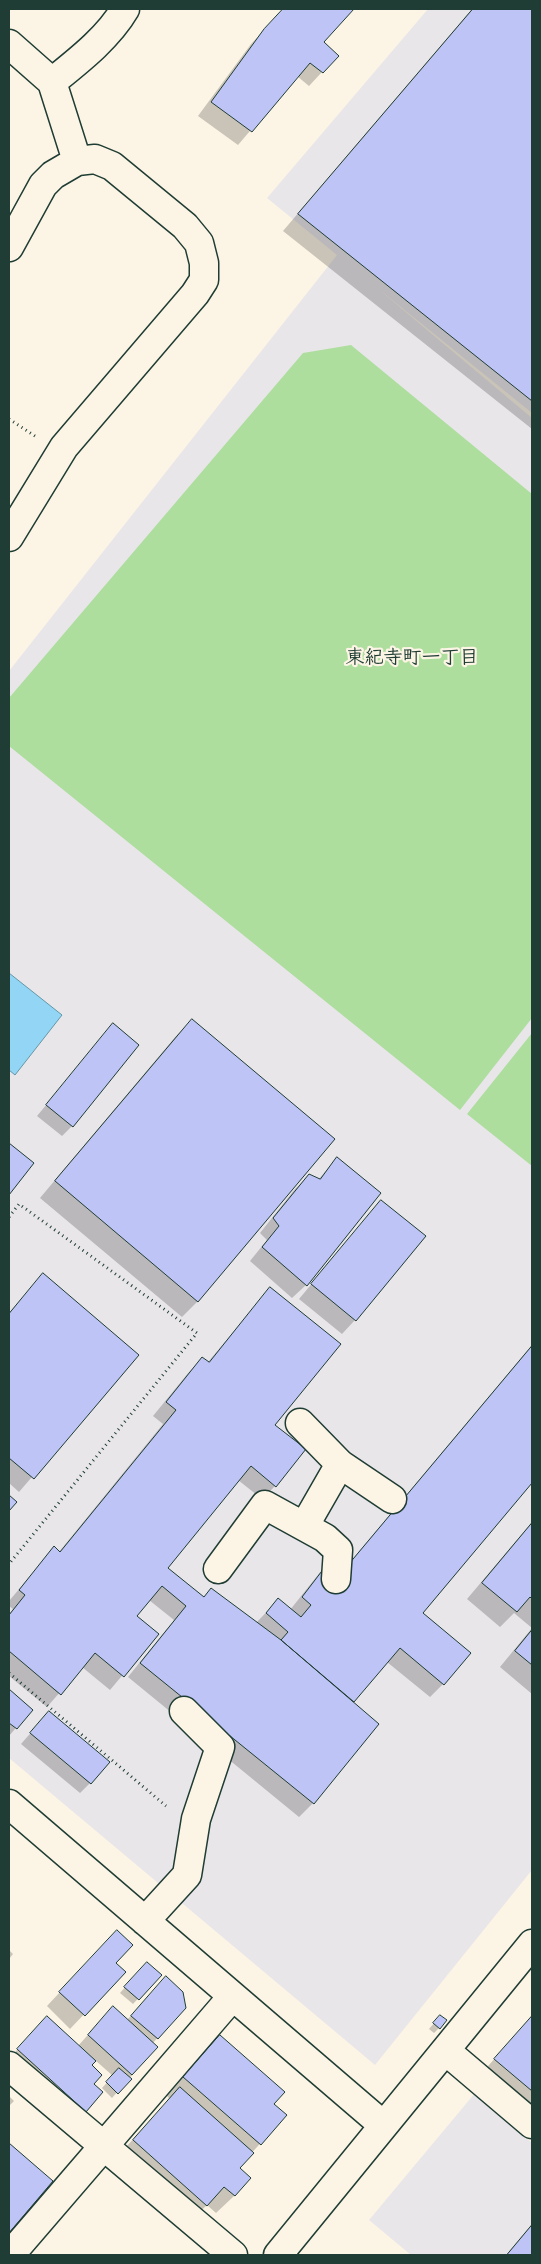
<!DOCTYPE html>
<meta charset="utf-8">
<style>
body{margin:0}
#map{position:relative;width:541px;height:2264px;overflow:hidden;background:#fcf5e5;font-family:"Indie Flower",sans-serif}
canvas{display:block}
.frame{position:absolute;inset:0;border:10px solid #1f3d34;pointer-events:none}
</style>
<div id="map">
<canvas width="541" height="2264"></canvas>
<div class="frame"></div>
</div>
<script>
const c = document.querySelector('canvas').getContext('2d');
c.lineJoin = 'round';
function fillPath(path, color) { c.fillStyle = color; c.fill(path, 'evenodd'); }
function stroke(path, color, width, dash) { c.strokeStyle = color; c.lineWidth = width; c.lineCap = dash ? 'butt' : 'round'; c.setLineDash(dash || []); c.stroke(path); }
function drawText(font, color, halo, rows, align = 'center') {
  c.font = font + ' "Indie Flower","Klee One",sans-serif'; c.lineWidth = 4.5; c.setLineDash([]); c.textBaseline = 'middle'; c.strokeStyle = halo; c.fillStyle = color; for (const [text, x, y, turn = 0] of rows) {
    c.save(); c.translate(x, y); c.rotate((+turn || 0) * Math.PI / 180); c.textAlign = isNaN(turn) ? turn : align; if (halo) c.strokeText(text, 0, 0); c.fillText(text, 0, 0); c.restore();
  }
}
fillPath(new Path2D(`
 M428,9H532V413L376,287L532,418V1870L375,2065L9,1758V671L337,255L267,198Z
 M475,2093L532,2143V2255H411L369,2220Z`), '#e9e6ea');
fillPath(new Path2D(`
 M351,345L532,494V1018L460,1110L9,746V698L303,353Z
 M532,1033V1166L467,1114Z`), '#adde9e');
const water = new Path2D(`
 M9,973L62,1015L15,1075L9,1070Z`);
fillPath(water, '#92d5f4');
stroke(water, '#6498a7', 1);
fillPath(new Path2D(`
 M284,9H352L323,42L322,72L309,86L297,76L238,145L198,116L251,44Z
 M472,9H532V429L283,231Z
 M192,1021L198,1301L182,1317L40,1198L176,1036Z
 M113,1025L72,1126L62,1136L37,1116Z
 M337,1158L306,1285L292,1298L250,1261L267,1240L260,1233L295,1189L309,1176L318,1180Z
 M381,1201L355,1320L342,1334L299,1299Z
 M43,1275L137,1355L19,1492L9,1483V1313Z
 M270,1289L275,1486L262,1499L238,1480L167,1568L203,1598L256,1623L278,1600L290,1610L325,1566L335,1580L532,1345V1481L421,1613L443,1684L430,1697L387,1662L352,1703L377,1725L313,1803L299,1817L128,1677L174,1620L149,1600L135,1616L157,1634L110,1690L82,1667L47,1707L9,1676V1614L13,1609L9,1606V1601L54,1548L59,1552L163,1424L153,1416L189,1372L203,1358L208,1362Z
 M532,1522V1628L514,1613L500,1627L467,1599Z
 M532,1628V1694L500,1667Z
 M9,1691L31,1710L9,1736Z
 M49,1712L90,1783L80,1793L21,1744Z
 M104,1945L114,1963L124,1972L70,2029L47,2006Z
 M9,1950L13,1954L9,1959Z
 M142,1968L160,1975L133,2004L120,1993Z
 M152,1992L185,2007L152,2044L157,2047L112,2098L102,2088L113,2076L95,2060L90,2065L92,2084L85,2111L75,2121L9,2059L37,2027L78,2046L103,2018L127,2020Z
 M532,2016V2115L482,2073Z
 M435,2022L439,2028L434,2033L429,2029Z
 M220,2037L272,2104L286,2115L238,2168L250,2178L234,2196L216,2213L207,2205L188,2223L116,2158L170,2099L166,2095Z
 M9,2096L14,2101L9,2106Z
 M9,2145L51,2181L9,2231Z
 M532,2224V2255H506Z`), '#0003');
const building = new Path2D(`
 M283,9H354L324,42L339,56L323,73L310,63L252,132L211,102L264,29Z
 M473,9H532V401L298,214Z
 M192,1019L335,1139L198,1302L55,1181Z
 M113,1023L139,1045L73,1127L46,1105Z
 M9,1143L34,1163L9,1195Z
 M337,1157L381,1193L307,1286L262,1247L279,1226L273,1218L309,1174L320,1179Z
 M381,1200L426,1236L356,1321L311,1284Z
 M43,1273L139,1355L34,1479L9,1458V1314Z
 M270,1287L341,1344L275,1425L306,1449L276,1487L251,1466L168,1568L204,1597L211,1588L281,1640L379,1724L314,1804L140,1663L186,1606L162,1586L137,1616L159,1634L124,1677L95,1653L61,1695L9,1651V1615L25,1595L19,1590L54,1546L60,1552L176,1410L166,1402L202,1357L209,1362Z
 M532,1346V1483L423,1613L471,1653L444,1685L400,1648L354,1702L281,1640L288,1632L266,1613L278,1598L301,1617L311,1605L302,1597L338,1550L336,1579Z
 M9,1495L17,1502L9,1511Z
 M532,1523V1599L530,1597L517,1612L482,1583Z
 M532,1630V1665L515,1651Z
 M9,1689L33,1710L17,1729L9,1723Z
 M49,1711L110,1762L91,1784L30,1733Z
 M117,1930L133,1945L116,1963L126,1972L85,2016L59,1992Z
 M147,1962L162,1975L139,2000L124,1987Z
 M166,1976L183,1992L186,2008L158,2039L131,2016Z
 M113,2006L158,2047L132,2075L88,2035Z
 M440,2015L447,2020L440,2029L433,2023Z
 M47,2016L96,2061L92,2065L102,2075L94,2084L103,2092L86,2112L17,2049Z
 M532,2016V2091L494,2059Z
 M220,2035L285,2092L274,2104L287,2115L261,2145L183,2077Z
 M119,2068L132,2079L118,2094L106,2082Z
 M180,2087L254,2153L240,2168L251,2178L235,2196L224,2187L207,2206L133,2140Z
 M9,2143L53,2181L9,2233Z
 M532,2225V2255H507Z`);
fillPath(building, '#bec4f6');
stroke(building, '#1f3d34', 1);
const minor = new Path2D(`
 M9,44L52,82L77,161L95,159L112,166L185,226L199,243L204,263V280L195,294L64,447L9,537
 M52,82C78,61 108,38 125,9
 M9,247L43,185L53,175L77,161
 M300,1423L340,1464L392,1499
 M305,1525L340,1464
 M218,1569L265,1505L325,1538L338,1550L336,1579
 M9,1804L383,2125
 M145,1921L187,1875L196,1819L220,1747L184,1711
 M446,2051L532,2124
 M9,2066L233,2255
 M10,2255L232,1997
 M278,2255L532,1944`);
stroke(minor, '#1f3d34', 31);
stroke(new Path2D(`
 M9,419L35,436
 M9,1217L19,1204L197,1333L9,1564
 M9,1673L166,1806`), '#1f3d34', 3, [1, 4]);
stroke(minor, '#fcf5e5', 28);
drawText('bold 19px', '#1f3d34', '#fcf5e5', [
 ["東紀寺町一丁目",412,660]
]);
</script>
